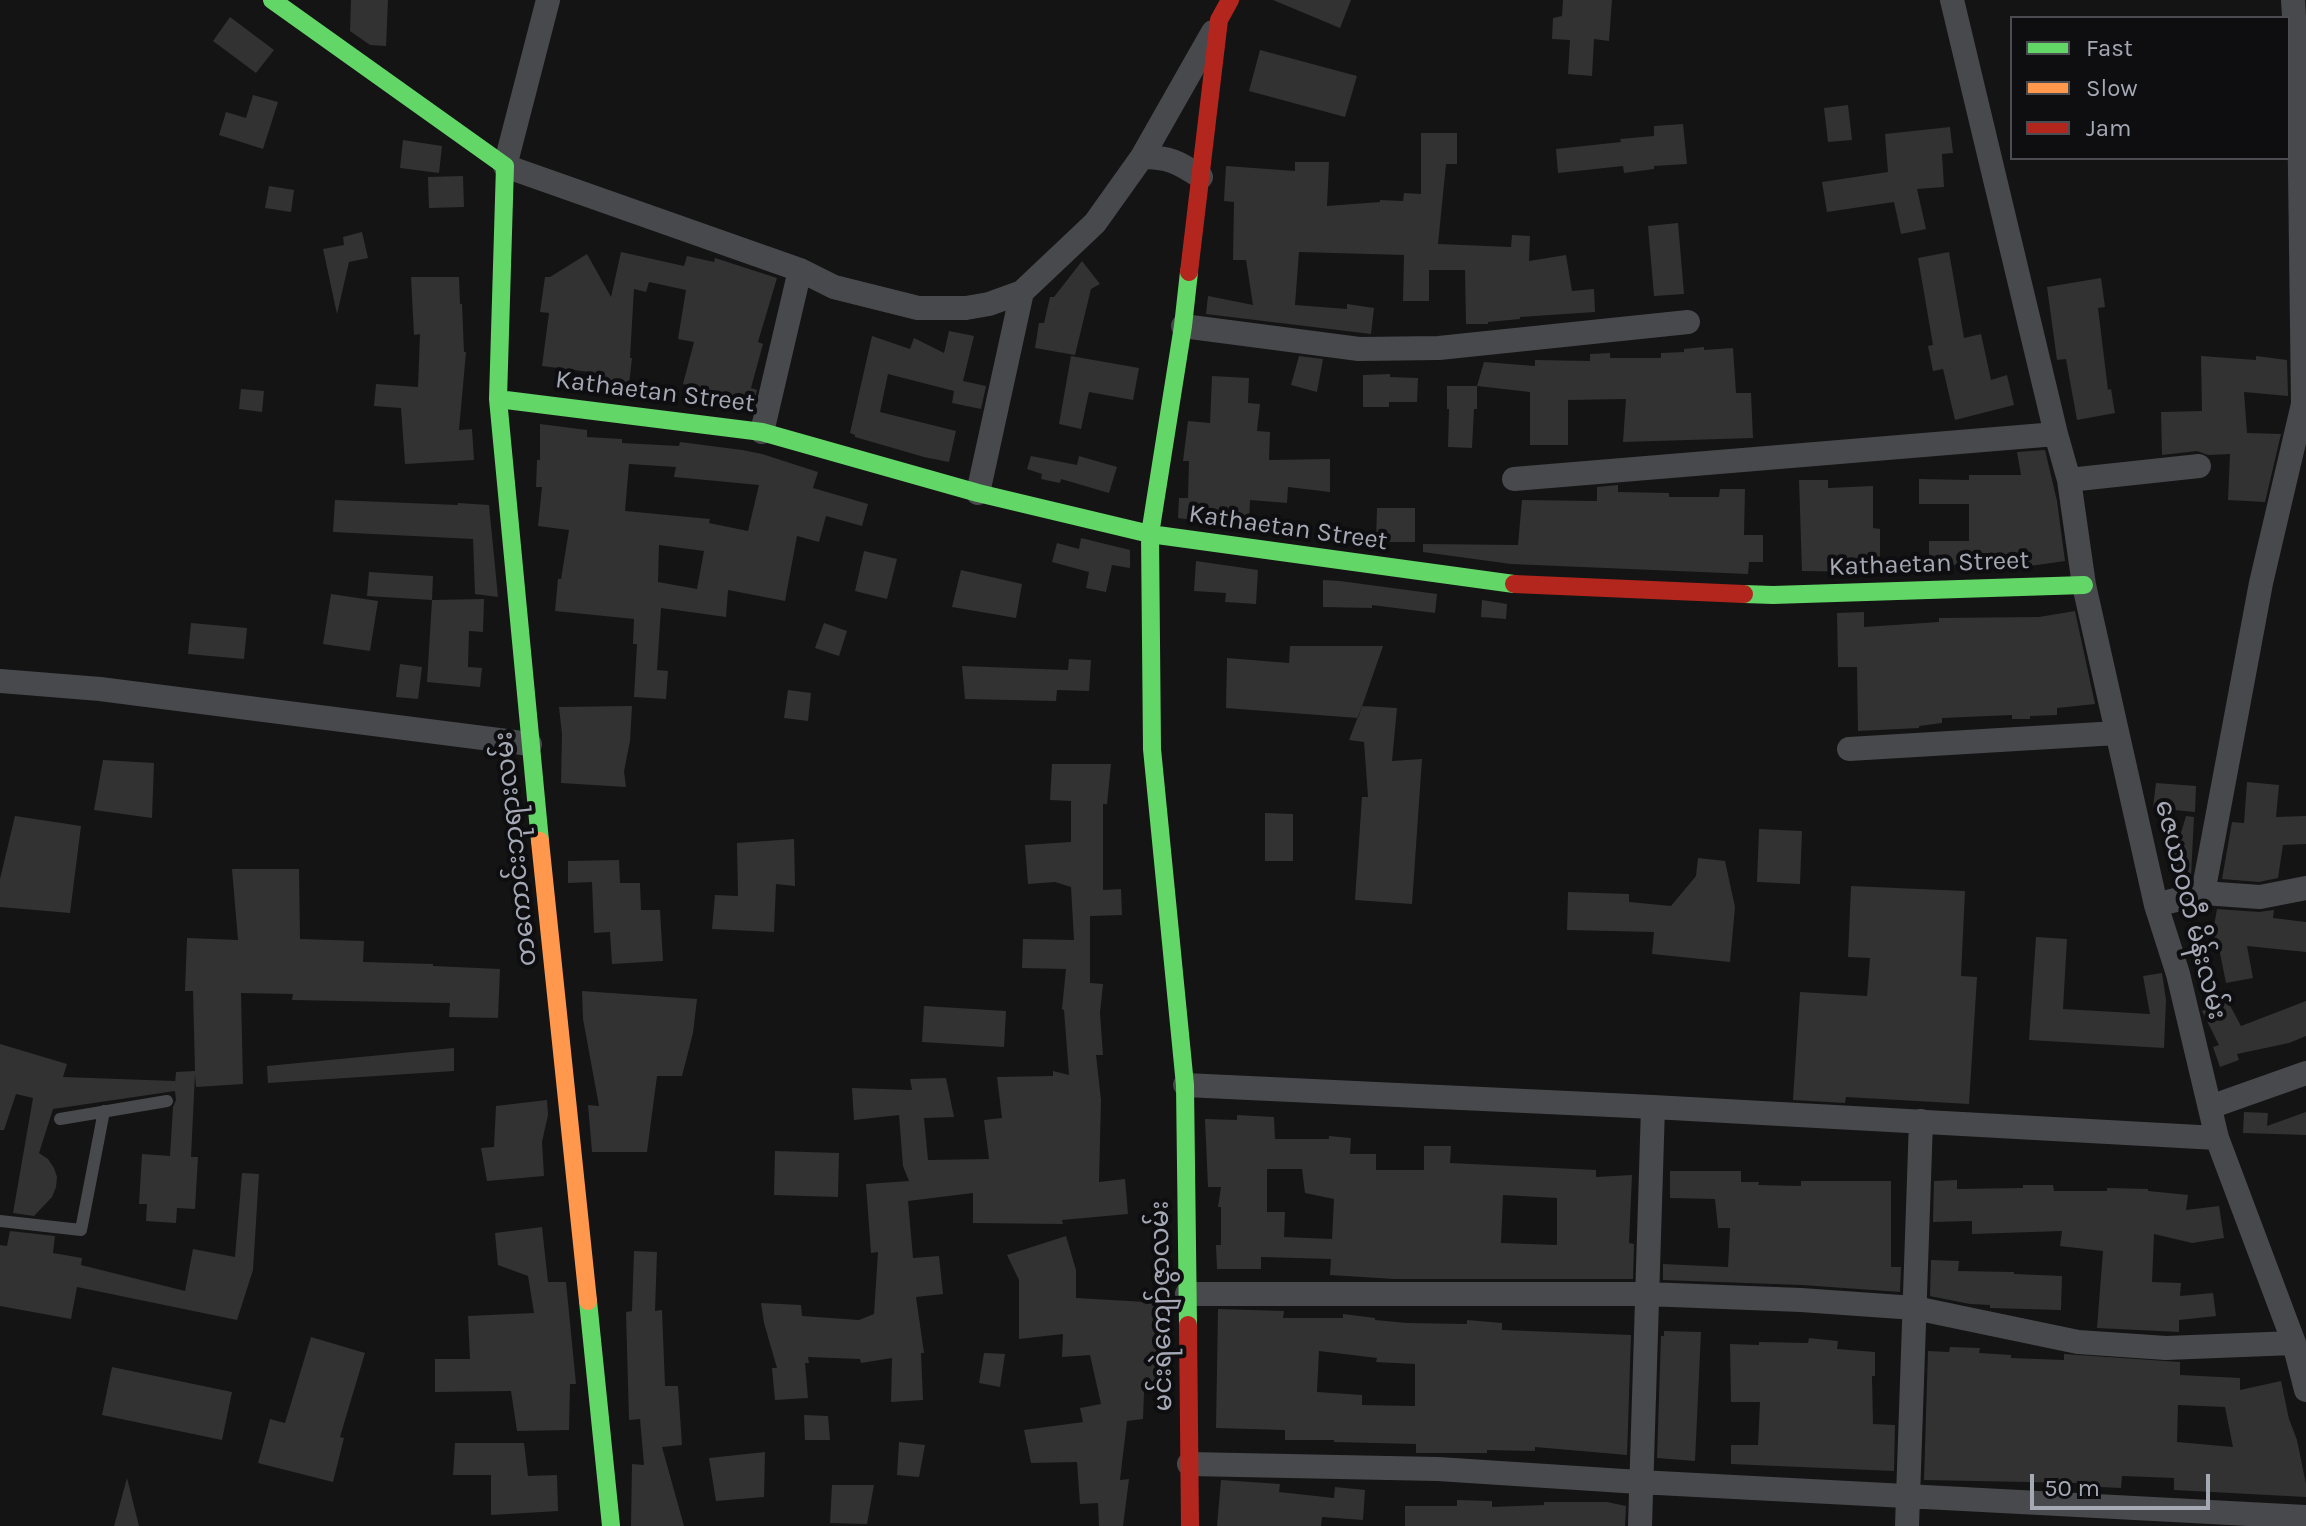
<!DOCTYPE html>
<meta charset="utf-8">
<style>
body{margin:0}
#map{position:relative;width:2306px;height:1526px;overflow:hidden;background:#141414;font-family:Karla,sans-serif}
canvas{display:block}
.legend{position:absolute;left:2010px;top:16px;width:280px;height:144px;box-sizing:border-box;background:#0e0e10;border:2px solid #4a4c52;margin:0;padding:10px 14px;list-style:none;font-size:24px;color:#a5a8b5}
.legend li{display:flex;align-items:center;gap:16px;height:40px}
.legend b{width:40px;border:2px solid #4a4c52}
.scale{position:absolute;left:2030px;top:1474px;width:180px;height:36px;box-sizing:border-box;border:4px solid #a5a8b5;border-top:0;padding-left:10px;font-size:24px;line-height:28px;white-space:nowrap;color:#a5a8b5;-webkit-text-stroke:6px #0e0e10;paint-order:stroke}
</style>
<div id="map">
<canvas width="2306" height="1526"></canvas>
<ul class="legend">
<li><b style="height:10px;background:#63d668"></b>Fast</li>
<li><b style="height:10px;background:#ff974d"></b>Slow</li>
<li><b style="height:10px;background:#b3261e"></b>Jam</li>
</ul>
<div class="scale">50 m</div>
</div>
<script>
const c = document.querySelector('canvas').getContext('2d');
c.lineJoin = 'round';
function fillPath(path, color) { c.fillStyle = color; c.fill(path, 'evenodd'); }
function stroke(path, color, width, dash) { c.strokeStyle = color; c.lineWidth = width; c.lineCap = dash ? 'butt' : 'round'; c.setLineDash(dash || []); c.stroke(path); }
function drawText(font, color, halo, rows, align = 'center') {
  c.font = font + ' Karla,"Noto Sans Myanmar",sans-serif'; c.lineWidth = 8; c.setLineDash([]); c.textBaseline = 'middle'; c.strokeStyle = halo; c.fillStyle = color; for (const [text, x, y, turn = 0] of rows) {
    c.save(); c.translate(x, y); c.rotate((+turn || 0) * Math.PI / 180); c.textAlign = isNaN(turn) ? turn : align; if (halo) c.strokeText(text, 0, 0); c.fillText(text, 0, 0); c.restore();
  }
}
fillPath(new Path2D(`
 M351,0H388L386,46L370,45L350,31Z
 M1273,0H1351L1340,28Z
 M1563,0H1612L1609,41L1594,39L1592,76L1568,74L1570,40L1552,39L1553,18L1562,16Z
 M230,17L274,50L256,73L213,41Z
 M1260,50L1357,76L1345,117L1249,91Z
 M253,95L278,102L263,149L219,135L226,112L246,118Z
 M1848,105L1852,140L1828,142L1824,108Z
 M1683,124L1687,164L1654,166V169L1624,173L1623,166L1558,173L1556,149L1621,142L1620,139L1654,136V126Z
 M1950,127L1953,153L1942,154L1944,187L1917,189L1926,229L1901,234L1894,202L1827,212L1822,182L1888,172L1885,134Z
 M1421,133H1457V164H1446L1438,244L1511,247L1512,235L1530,236L1529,261L1566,255L1572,291L1594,289L1595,312L1520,317V319L1488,322V324H1466L1465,270H1429V301H1403L1404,255L1299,252L1295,305L1347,309V304L1374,308L1371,334L1206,314L1208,296L1253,305L1246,260H1233L1234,202L1224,201L1226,166L1295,171V162H1329L1327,206L1380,202V200L1403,201L1404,193L1421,194Z
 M403,140L442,146L439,173L400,168Z
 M463,176L464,207L429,208L428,177Z
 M269,186L294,190L291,212L265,208Z
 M1678,223L1684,294L1654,296L1648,226Z
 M362,232L368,258L349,262L337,314L323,249L344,245L343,237Z
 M621,252L684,266L687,256L714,262L715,258L777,278L758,342L763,344L751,388L757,390L752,410L730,406L732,396L683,384L694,342L678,339L686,290L649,282L646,292L634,289L630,358H632L629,385L589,380L590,372L542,366L549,313L540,312L545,277H550L587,254L611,297Z
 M1949,252L1964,338L1981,334L1991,380L2007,375L2014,405L1955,420L1943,369L1933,371L1928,346L1933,345L1918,258Z
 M1082,261L1100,284L1091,289L1075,355L1035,348L1039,323H1044L1050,297H1054Z
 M411,277H459L460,304H462L464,352H466L459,430L472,429L474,460L405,464L401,408L374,406L376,384L418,387L420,334L414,335Z
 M2101,278L2105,307L2098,308L2108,390L2111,389L2115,413L2077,420L2066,359L2057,360L2047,287Z
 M949,331L974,336L963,381L986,386L981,409L952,403L954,391L888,374L880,412L956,431L949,462L924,457L855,437V435L850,433L872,336L910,349L914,338L944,353Z
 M1704,347V350L1733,348L1736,393H1751L1753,438L1623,442L1626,399L1568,400V445H1530V392L1477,386L1484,362L1535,366V360L1590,361V354L1610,353V358H1661V353L1684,352V349Z
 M1071,356L1139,368L1133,400L1089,392L1081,429L1059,424Z
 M1299,356L1323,359L1317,392L1291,385Z
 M2201,356L2256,360V356L2287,360L2288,396L2244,392L2247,433L2281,434L2265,502L2228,500L2230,454L2208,455L2197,451L2162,455L2161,412L2202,411Z
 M1390,374V377L1418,378L1417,402H1389V407H1363V375Z
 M1212,376L1249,378L1248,403L1260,404L1257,431L1270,432L1269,460L1330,459V492L1288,487L1287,503L1250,500L1249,528L1178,518L1179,498H1188L1189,461H1183L1188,421L1210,423Z
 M1447,386H1477V409H1474L1472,448L1448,447L1449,409H1447Z
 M241,389L264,391L262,412L239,409Z
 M540,424L587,430V437L622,439V443L679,446L680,442L742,450L762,454L818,472L813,488L868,504L862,526L826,516L819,542L797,536L785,601L728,590L726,617L661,608L657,670L668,671L666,699L634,697L637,644H633L634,619L555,611L558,579H561L569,530L538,526L542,487H536L537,460H540ZM629,464L676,467L674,477L759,485L748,531L709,523L710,519L625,511ZM659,545L704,551L697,589L658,582Z
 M2045,450L2057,501L2065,561L2023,567V564L1929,565V541H1969V504H1919V479L1969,480V475H2021L2017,452Z
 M1031,456L1077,465L1079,456L1117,467L1109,493L1061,479L1060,483L1041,479L1042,474L1027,469Z
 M1799,480H1828V488L1873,486V528L1880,529V558H1870V572L1802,571Z
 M1618,485V492L1669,493V497H1719L1720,489H1745L1744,535H1763V562H1749L1748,574L1511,564L1423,552V544L1518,545L1522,500L1597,501V487Z
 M335,500L458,505V503L489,505L498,597L475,594L473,539L333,532Z
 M1377,508H1415V542H1376Z
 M1081,538L1130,550V568L1112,565L1106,592L1086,588L1089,572L1052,562L1057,543L1079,549Z
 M864,551L897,559L887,599L855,591Z
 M1196,561L1258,570L1256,604L1225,602L1226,593L1194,591Z
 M961,570L1022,584L1016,618L952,607Z
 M369,572L433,576L432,600L367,596Z
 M1323,580L1340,581L1437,594L1435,613L1372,605V608L1323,607Z
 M331,594L378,601L370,651L323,644Z
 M484,599L483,632L469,631L468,667L482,668L480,687L427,682L432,600Z
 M1482,600L1507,604L1506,619L1481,617Z
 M2075,611L2095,704L2057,708V715L2030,716V719H2012V715L1942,718V723L1919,726V728L1858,731L1857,667H1838L1837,613L1864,612V627L1939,622V618L2039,617Z
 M191,623L247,628L244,659L188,654Z
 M824,623L847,631L839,656L815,648Z
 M1290,646H1383L1358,718L1226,708L1227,658L1289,663Z
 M1069,659L1091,660L1089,691L1057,690L1056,701L965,699L962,666L1068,670Z
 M400,664L422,667L418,699L396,697Z
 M788,690L811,693L808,721L784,718Z
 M632,706L630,741L624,771L626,787L561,783L562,734L559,707Z
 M1362,706L1397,708L1392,761L1422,759L1412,904L1355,900L1362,797H1368L1364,742L1349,740Z
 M103,760L154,763L152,818L94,810Z
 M1052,764H1111L1107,804H1103V890L1121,889L1122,915L1090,916V983L1103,984L1100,1013L1103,1055H1096L1101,1100L1099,1182L1125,1179L1128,1214L1062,1220L1063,1224L973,1223V1193L908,1201L913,1258L939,1256L943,1294L916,1297L924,1353H921L923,1400L891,1402L892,1358L861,1363L860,1359L808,1357L809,1363H805L808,1398L775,1400L772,1368H777L764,1323L761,1303L801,1305L802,1316L859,1320L874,1314L878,1252L871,1253L866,1184L909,1181L903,1166L899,1115L854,1120L852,1088L912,1090L910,1079L946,1078L954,1117L924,1118L928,1160L989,1159L984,1120L1002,1118L997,1077L1053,1076V1071L1069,1075L1064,1010L1062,1009L1066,969L1022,968L1023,939L1074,940L1071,887L1055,882L1028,884L1025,845L1071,842V801L1050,800Z
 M2247,782L2279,785L2276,817L2306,816V844L2283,845L2278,878L2259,882L2222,879L2232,822L2244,823Z
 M2156,783L2196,786L2195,812L2153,808Z
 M1265,813L1293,814V861H1265Z
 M15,816L81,826L70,913L0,907V879Z
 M2186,816L2194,817L2191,876L2170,870Z
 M1759,829L1802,831L1800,884L1757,882Z
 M794,839L795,886L776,884L774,932L712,929L715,895L738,896L737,843Z
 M1698,858L1725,861L1735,907L1730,962L1652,954L1654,932L1567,930L1568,892L1629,894V902L1671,906L1696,876Z
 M619,860L620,883H640L641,910H660L663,961L612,964L610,932L594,933L592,882L568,883V861Z
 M232,869H299L300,939L364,941L363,962L433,964V966L500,969L498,1018L449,1017L450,1003L292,1000L293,994L241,993L243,1084L196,1087L195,1074L191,1157H198L195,1209L177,1208L176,1223L146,1221L147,1204H139L142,1154L170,1156L173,1107L176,1100L175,1091L53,1109L39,1153L48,1159L54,1168L57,1177L56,1187L52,1197L34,1216L13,1213L33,1098L16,1094L4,1130H0V1044L67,1064L63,1077L175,1081V1083L176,1072L195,1071L193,991H185L187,938L238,940Z
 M1851,886L1965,891L1961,976L1977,977L1969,1104L1846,1097L1845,1103L1793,1100L1800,992L1867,996L1870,958L1848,957Z
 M2217,909L2259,912L2274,910L2273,918L2306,922V952L2247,946L2253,978L2226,983L2217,938L2212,937Z
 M2036,937L2067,939L2063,1009L2150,1014L2143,976L2162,973L2166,1000L2164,1048L2029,1040Z
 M582,991L697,999L693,1033L682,1076H657L647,1152H592L588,1105L599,1106L583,1019Z
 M2226,998L2241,1026L2306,1001V1036L2289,1043L2237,1054L2239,1060L2220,1067L2213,1047L2219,1045L2202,1011Z
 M924,1006L1006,1011L1004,1047L922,1042Z
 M454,1048V1071L268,1083L267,1066Z
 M547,1100L548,1115L542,1142L544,1176L487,1181L481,1148L494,1147L496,1106Z
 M2244,1112L2268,1113L2267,1126L2306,1112V1135L2243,1133Z
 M1237,1115L1274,1117L1275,1139H1329V1136L1351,1138L1350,1154H1376V1170H1424V1146H1451L1450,1163L1596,1170V1177L1632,1175L1629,1243L1634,1244L1633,1279H1394L1330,1275L1331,1259L1261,1257V1269H1217L1216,1245H1221V1207H1218L1221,1187H1208L1205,1119L1237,1120ZM1267,1169H1302L1305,1193L1334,1199L1332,1239L1284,1237L1285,1212H1267ZM1503,1195L1557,1198V1245L1501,1243Z
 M775,1151L839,1153L838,1197L774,1195Z
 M1670,1171H1741V1182H1759L1758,1185L1801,1186V1181H1891V1267H1901L1900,1292L1802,1285L1663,1280V1264L1728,1267L1730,1228H1718L1715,1199L1670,1198Z
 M242,1173L259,1174L253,1270L237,1320L77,1287L71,1319L0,1306V1245L7,1246L10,1231L55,1236L53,1253L82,1258L81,1265L185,1291L193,1249L235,1257Z
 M1957,1180V1189L2023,1188V1185H2053L2054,1191H2107V1188L2148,1189V1191L2188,1195L2186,1210L2219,1206L2224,1238L2192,1243L2154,1234L2152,1282L2181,1283L2180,1296L2213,1293L2216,1316L2179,1320V1332L2097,1328L2103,1251L2060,1246L2062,1231L1972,1234V1221L1933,1222L1934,1181Z
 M542,1227L548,1282H566L576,1384H570L569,1430L517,1431L511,1391L435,1392V1359H470L468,1316L534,1313L528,1276L498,1265L495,1233Z
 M1066,1236L1076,1270V1298L1164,1303L1162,1341H1167L1163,1363H1161L1157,1391L1144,1392L1143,1419L1127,1421L1120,1480L1129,1479L1123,1526H1099L1098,1503L1080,1504L1077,1462L1031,1463L1024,1430L1083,1422L1080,1408L1101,1404L1090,1355L1062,1357L1063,1334L1019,1339V1280L1007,1255Z
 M634,1251L657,1252L655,1311L662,1310L665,1386H678L682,1445L662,1447L684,1526H631L632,1464L644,1465L640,1419L629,1420L626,1312L632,1311Z
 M1931,1260L1959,1261L1958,1271L2014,1272V1274L2062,1276L2061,1310L1990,1308V1305L1970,1304L1930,1296Z
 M1218,1309L1284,1311L1283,1318H1343V1314L1375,1318V1320L1407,1323L1467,1324V1320L1502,1323V1330L1631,1335L1627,1455L1535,1447V1451L1487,1450V1453H1416V1444L1334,1442V1440H1285V1430L1216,1428ZM1319,1351L1377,1358L1376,1362L1415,1364V1406L1362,1405V1395L1317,1392Z
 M1664,1331L1701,1332L1695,1461L1657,1458L1661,1336H1664Z
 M311,1337L365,1353L340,1437L344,1438L333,1482L258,1463L270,1419L285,1423Z
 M1809,1338L1838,1341L1837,1349L1875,1352V1376H1872L1873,1424L1895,1425L1894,1471L1731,1464V1445H1758L1760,1402H1731L1730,1344L1759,1345V1342L1808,1343Z
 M1950,1347L1980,1348L1979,1353L2011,1355V1358L2064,1360V1354L2180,1362V1375L2240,1378V1390L2281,1381L2289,1419L2297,1440L2306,1484V1497L2174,1490V1478L2122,1476L2121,1488L2080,1486V1483L1924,1480L1928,1351L1949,1352ZM2178,1405L2225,1407L2233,1447L2177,1442Z
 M984,1353L1005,1354L1000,1387L979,1383Z
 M112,1367L232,1392L222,1440L102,1415Z
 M804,1415L828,1416L830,1440H805Z
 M899,1442L925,1445L919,1477L897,1475Z
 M455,1443H524L528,1476L557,1475L558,1511L491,1515V1475H453Z
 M765,1452L764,1497L716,1501L709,1458Z
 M127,1478L139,1526H114Z
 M1221,1480L1280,1484L1279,1492L1334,1498L1335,1487L1365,1490L1363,1520L1322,1517L1321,1526H1217Z
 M832,1485H874L867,1524L830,1523Z
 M1457,1500L1492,1501V1507L1544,1505V1502H1607L1626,1506L1625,1526H1405V1506H1457Z`), '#323233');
stroke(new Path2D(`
 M60,1119L167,1101
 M0,1221L81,1230L104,1111`), '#48494c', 12);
stroke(new Path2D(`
 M548,0L505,166L800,270L834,287L918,308H966L989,304L1022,292L1095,223L1142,157L1213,32
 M1952,0L2056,434L2069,480L2084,585L2156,905L2178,974L2217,1138L2294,1343L2306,1390
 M1142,157C1169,157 1178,162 1201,177
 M1183,326L1359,349L1439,348L1688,322
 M762,432L800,270
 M1514,479L2056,434
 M2069,480L2199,466
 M978,493L1022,292
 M0,681L100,689L530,744
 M1849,749L2117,733
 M2203,893L2261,583L2303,404L2299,95L2293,0
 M2156,905L2203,893L2260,897L2306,888
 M1185,1085L1653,1107L2217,1138
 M2210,1107L2306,1073
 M1187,1294H1646L1801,1300L1915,1308L2078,1342L2166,1348L2294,1343
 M1189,1464L1438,1469L1639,1482L2306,1517
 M1640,1526L1653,1107
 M1907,1526L1921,1121`), '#48494c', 24);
stroke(new Path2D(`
 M272,0L505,166L498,399L540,841
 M498,399L762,432L978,493L1150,534L1514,584
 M1744,594L1773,595L2084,585
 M588,1301L611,1526
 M1188,1325L1185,1085L1152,749L1150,534L1183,326L1189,272`), '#63d668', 18);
stroke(new Path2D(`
 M540,841L588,1301`), '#ff974d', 18);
stroke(new Path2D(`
 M1189,272L1219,20L1230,0
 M1514,584L1744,594
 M1188,1325L1190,1526`), '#b3261e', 18);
drawText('26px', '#a5a8b5', '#0e0e10', [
 ["Kathaetan Street",655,392,7],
 ["Kathaetan Street",1288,528,8],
 ["Kathaetan Street",1929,564,-2],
 ["တကောင်းဘုရားလမ်း",516,849,-96],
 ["ဇေယာဝတီ မိန်းလမ်း",2190,910,76],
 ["မင်းရဲကျော်ဇွာလမ်း",1162,1306,-91]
]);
</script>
